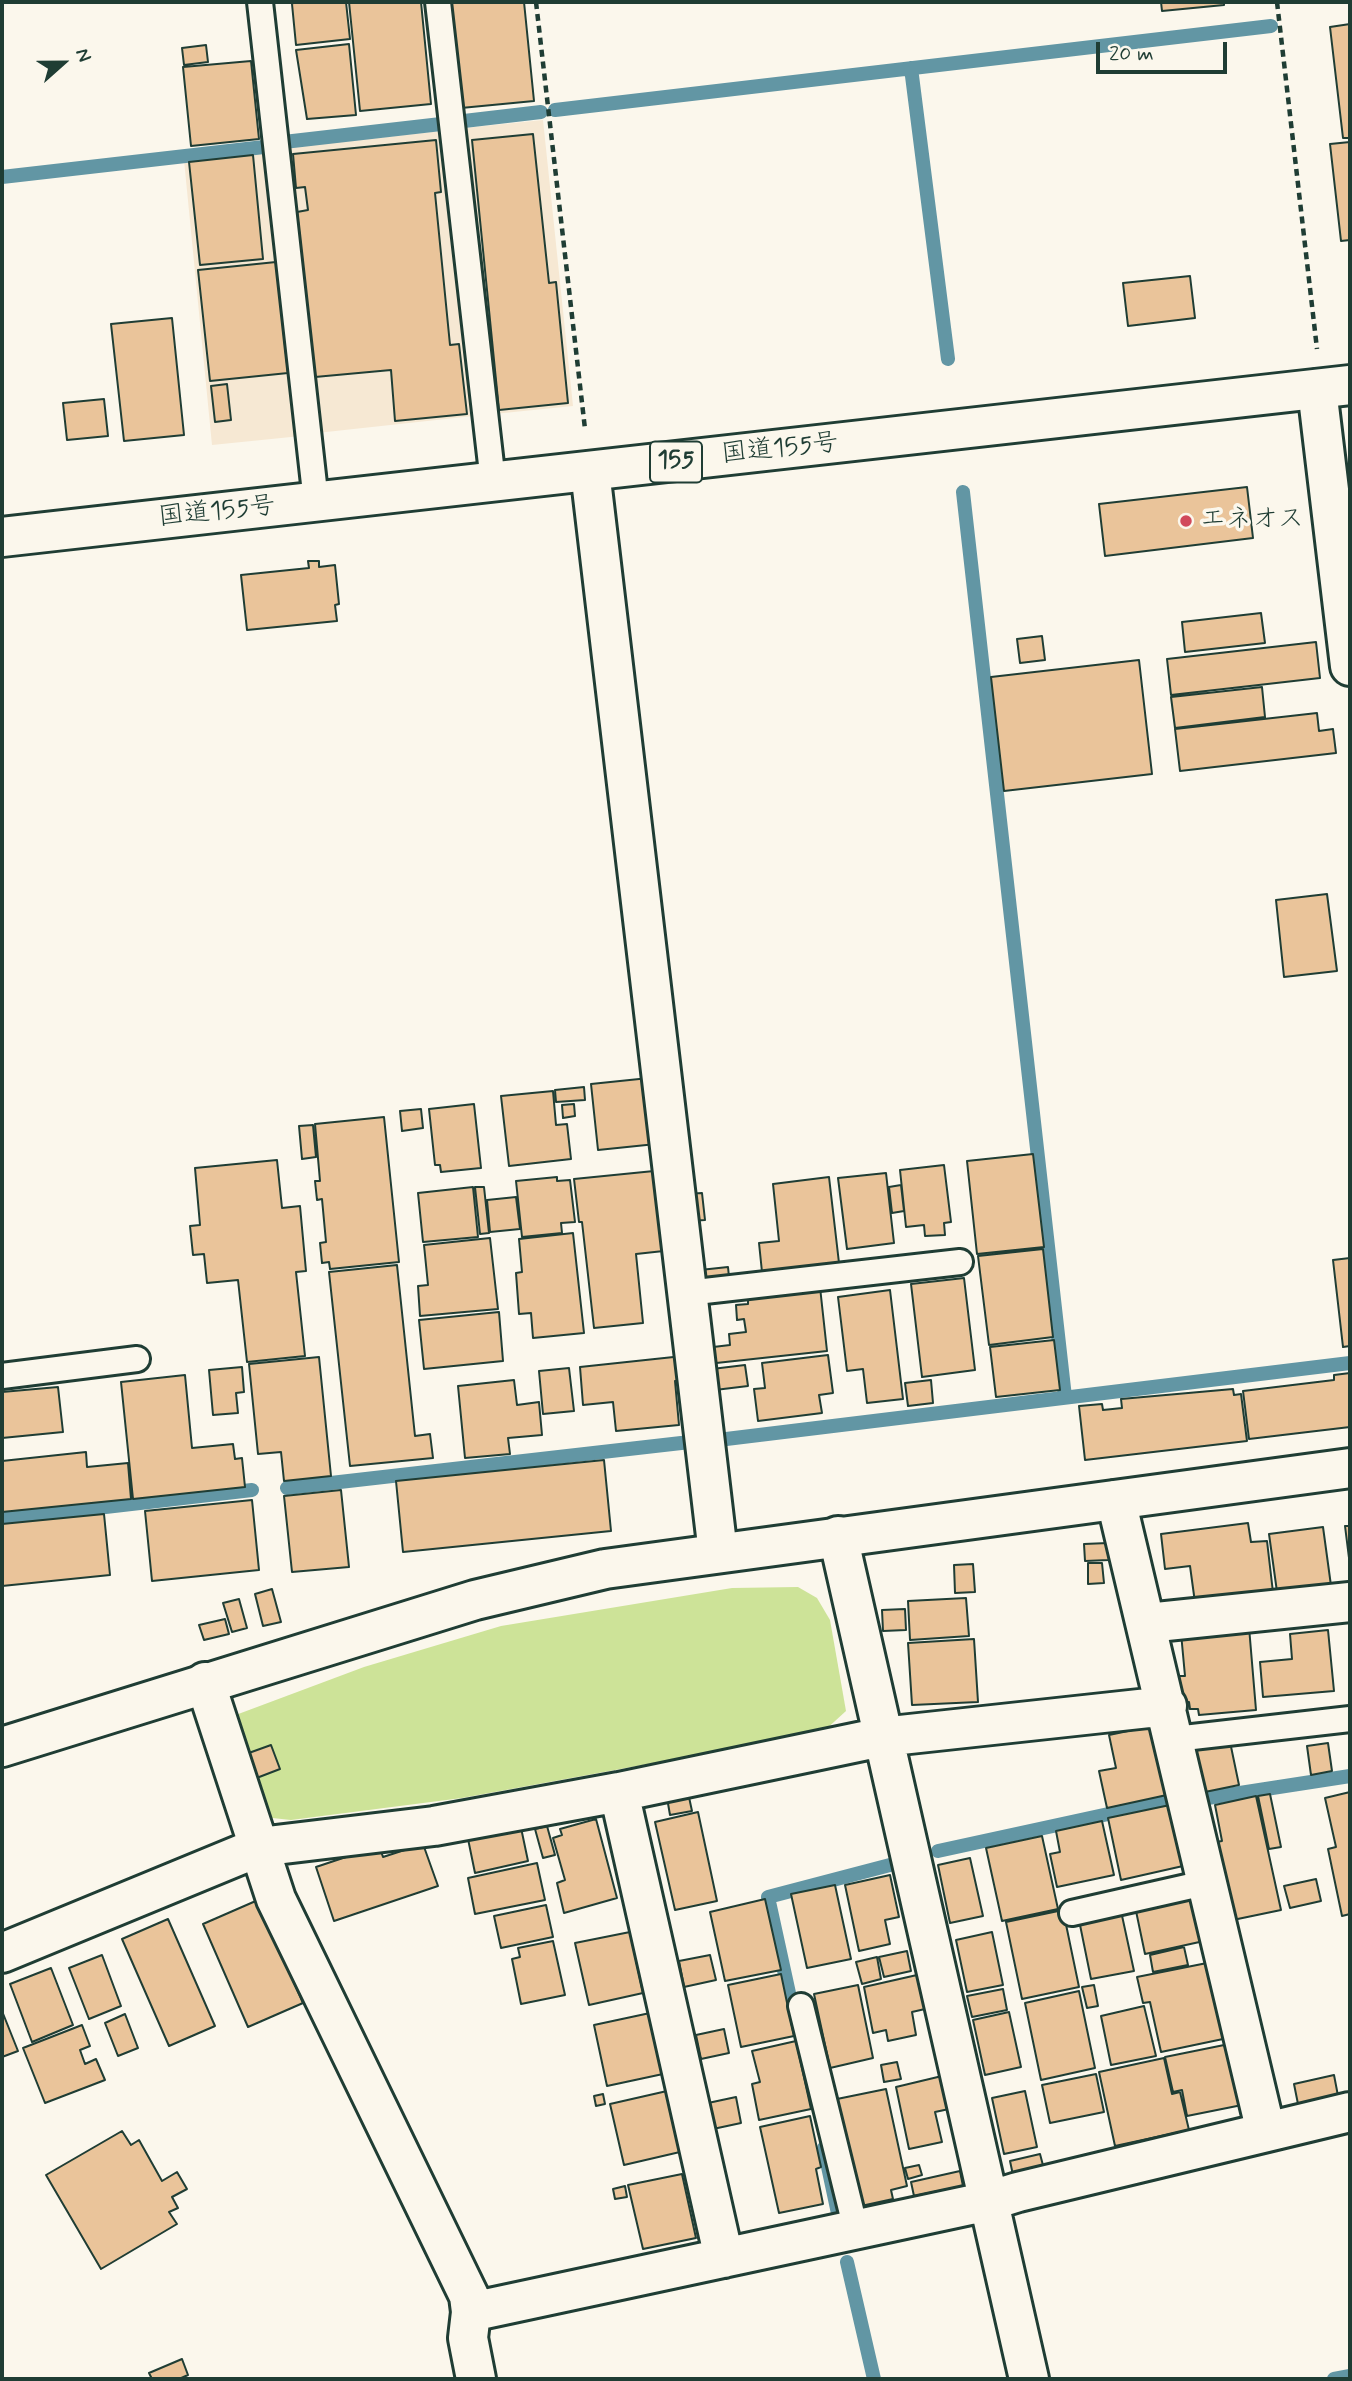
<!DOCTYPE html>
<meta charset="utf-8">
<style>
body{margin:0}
#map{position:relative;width:1352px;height:2381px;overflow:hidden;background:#fbf7ec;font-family:Mynerve,sans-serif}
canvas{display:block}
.frame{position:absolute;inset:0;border:4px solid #1f3d34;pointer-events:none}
.north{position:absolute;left:28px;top:28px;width:70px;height:70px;-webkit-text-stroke:5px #fbf7ec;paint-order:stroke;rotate:69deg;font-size:19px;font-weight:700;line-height:28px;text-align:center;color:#1f3d34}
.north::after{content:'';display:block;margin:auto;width:24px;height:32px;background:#1f3d34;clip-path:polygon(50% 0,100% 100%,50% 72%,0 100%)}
.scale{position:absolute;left:1096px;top:42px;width:131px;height:32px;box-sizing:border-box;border:4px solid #1f3d34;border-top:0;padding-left:9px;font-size:21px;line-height:24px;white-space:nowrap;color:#1f3d34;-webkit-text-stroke:5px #fbf7ec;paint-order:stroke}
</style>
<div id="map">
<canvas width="1352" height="2381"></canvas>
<div class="frame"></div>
<div class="north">N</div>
<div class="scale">20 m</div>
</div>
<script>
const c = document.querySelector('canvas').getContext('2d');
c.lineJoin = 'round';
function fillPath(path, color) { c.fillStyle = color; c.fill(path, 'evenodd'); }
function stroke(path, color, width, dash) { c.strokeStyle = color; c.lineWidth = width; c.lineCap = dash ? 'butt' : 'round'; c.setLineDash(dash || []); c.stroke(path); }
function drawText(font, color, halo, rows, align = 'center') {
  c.font = font + ' Mynerve,"Klee One",sans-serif'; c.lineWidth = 7; c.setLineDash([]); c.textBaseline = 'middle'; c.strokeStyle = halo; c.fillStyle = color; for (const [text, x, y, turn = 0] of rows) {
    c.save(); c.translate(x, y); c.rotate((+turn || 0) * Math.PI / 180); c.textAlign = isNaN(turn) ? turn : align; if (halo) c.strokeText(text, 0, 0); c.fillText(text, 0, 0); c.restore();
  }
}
fillPath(new Path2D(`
 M543,120L573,406L494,414L464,128Z
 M441,131L473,416L317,433L285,148Z
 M270,151L301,436L212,445L184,160Z`), '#f6e8d3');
fillPath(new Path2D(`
 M798,1587L817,1598L830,1620L846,1711L823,1732L462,1798L291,1820L263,1817L233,1716L364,1667L501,1626L732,1588Z`), '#cde398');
stroke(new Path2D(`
 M911,68L948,359
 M555,110L1271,26
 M464,121L541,112
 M284,142L441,124
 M2,177L264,147
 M963,492L1065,1397
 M718,1440L1350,1363
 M287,1488L690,1442
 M2,1519L252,1490
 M1201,1799L1350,1776
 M938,1851L1182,1798
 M794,2016L768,1897L890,1865
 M824,2148L839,2218
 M847,2262L874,2379
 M1334,2379L1350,2376`), '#6296a4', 14);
const building = new Path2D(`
 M295,2H346L350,39L296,45L292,4Z
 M349,2H421L431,104L360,111Z
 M450,2H524L534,101L461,108Z
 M1161,2H1224V5L1162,11Z
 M1350,24V138H1343L1330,27Z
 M349,44L356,115L307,119L296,50Z
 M206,45L208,62L184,65L182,48Z
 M251,61L259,139L191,146L183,67Z
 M533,134L549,283L556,282L568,403L499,410L472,140Z
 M436,140L441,192L435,193L450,345L459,344L467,414L395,421L391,370L315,377L297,212L308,210L305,187L296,188L293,154Z
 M1350,142V240L1341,241L1330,144Z
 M253,155L263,259L200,265L189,162Z
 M276,262L288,373L210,381L198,270Z
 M1190,276L1195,318L1128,326L1123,283Z
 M172,318L184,435L124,441L111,324Z
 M227,384L231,420L215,422L211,386Z
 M104,399L108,436L67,440L63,403Z
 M1247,487L1253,538L1105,556L1099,504Z
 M308,561H319V567L335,565L339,604L335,605L337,621L247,630L241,575L309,568Z
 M1261,613L1265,643L1185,652L1182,622Z
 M1042,636L1045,660L1020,663L1017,639Z
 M1316,642L1320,678L1171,695L1167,659Z
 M1139,660L1152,774L1004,791L991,677Z
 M1262,687L1265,717L1175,728L1171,697Z
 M1317,713L1319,731L1333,729L1336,753L1180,771L1175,729Z
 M1327,894L1337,971L1284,977L1276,900Z
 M649,1078L656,1144L598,1150L591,1084Z
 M584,1087L585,1100L556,1102L555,1090Z
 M553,1091L556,1125L567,1124L571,1159L509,1166L501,1096Z
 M474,1104L481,1168L441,1172L440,1165H435L429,1109Z
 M574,1104L575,1116L563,1118L562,1105Z
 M421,1109L423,1128L402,1131L400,1111Z
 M384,1117L399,1262L330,1269L329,1262L322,1263L320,1243L326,1242L322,1199L317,1200L315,1181H320L315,1124Z
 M313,1125L316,1157L302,1159L299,1126Z
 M1033,1154L1044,1247L977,1254L967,1161Z
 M277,1160L282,1208L300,1206L306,1271L296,1272L305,1356L247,1362L238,1280L207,1283L204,1254L193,1255L190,1226L200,1225L195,1168Z
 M944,1165L951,1222L944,1223L945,1235L925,1236L924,1225L906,1227L900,1170Z
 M664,1170L673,1250L636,1254L643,1323L594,1328L582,1222H579L574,1179Z
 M886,1173L894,1243L847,1249L838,1178Z
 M557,1177V1181L570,1180L575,1222L561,1223L562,1233L522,1237L516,1181Z
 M829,1177L839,1263L762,1272L759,1243L779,1241L773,1184Z
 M901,1185L904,1211L892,1213L889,1187Z
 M473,1187L478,1237L423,1242L418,1193Z
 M475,1187H484L489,1233L480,1234Z
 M702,1193L705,1220L690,1221L687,1194Z
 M516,1197L520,1229L490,1232L487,1200Z
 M573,1233L584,1333L533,1338L531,1313L519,1314L516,1273L522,1272L519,1239Z
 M490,1238L498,1309L420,1316L418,1286L428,1285L424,1245Z
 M1043,1249L1053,1337L989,1345L978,1256Z
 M1350,1258V1346L1343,1347L1333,1260Z
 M397,1265L415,1436L430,1434L433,1458L350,1466L329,1272Z
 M728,1267L729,1277L701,1280L700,1270Z
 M964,1278L975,1370L922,1377L911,1284Z
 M820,1287L827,1351L707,1364L705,1348L730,1345L729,1334L746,1332L744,1319L737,1320L736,1305L748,1304V1295Z
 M890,1290L903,1399L867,1403L863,1369L847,1371L838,1297Z
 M499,1312L503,1361L424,1369L419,1320Z
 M1054,1340L1060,1390L996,1397L990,1347Z
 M828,1355L833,1393L819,1395L822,1413L758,1421L754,1389L765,1388L762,1363Z
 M683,1356L685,1380L675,1381L679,1425L616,1431L613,1402L583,1405L580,1367Z
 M319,1357L331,1476L284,1481L281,1452L258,1454L249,1364Z
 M745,1365L748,1386L715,1390L712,1369Z
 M242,1367L244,1392L236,1393L238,1413L213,1415L209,1370Z
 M569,1368L574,1411L543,1414L539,1371Z
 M1350,1373V1427L1249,1439L1243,1391L1334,1380V1375Z
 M185,1375L192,1448L233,1444L235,1459L242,1458L245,1487L133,1499L121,1382Z
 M514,1380L517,1405L539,1402L542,1435L508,1438L510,1454L465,1458L458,1386Z
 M931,1380L933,1403L908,1406L905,1383Z
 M58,1387L63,1432L2,1438V1392Z
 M1233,1389L1234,1395L1241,1394L1247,1441L1085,1460L1079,1406L1102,1404L1103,1410L1122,1408L1121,1399Z
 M86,1452L87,1467L128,1463L131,1499L2,1512V1461Z
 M604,1460L611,1531L403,1552L396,1481Z
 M341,1490L349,1567L292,1572L284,1496Z
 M252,1500L259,1570L152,1581L145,1511Z
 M104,1514L110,1575L2,1586V1524Z
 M1248,1523L1251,1542L1267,1541L1274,1601L1196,1610L1190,1566L1165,1569L1161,1534Z
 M1345,1526H1350V1566Z
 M1323,1527L1332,1593L1278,1599L1269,1534Z
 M1108,1543L1109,1560L1085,1561L1084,1544Z
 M1088,1563H1102L1104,1583L1088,1584Z
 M973,1564L975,1592L955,1593L954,1565Z
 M272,1589L281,1622L263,1626L255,1594Z
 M966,1598L969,1636L910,1640L908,1601Z
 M239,1599L247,1628L232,1632L223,1603Z
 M905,1609L906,1630L883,1631L882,1610Z
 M225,1619L229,1634L204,1640L199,1625Z
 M1249,1627L1256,1710L1199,1715L1198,1709H1190L1189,1702H1182L1179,1676H1185L1181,1633Z
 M1328,1630L1334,1691L1263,1697L1260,1662L1292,1659L1290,1634Z
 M974,1639L978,1702L912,1705L908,1643Z
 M1161,1724L1176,1793L1107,1808L1099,1771L1116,1768L1109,1735Z
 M1229,1737L1239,1785L1200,1793L1189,1745Z
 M1328,1743L1332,1771L1311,1775L1307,1746Z
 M271,1745L280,1769L254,1779L246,1754Z
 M687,1788L692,1811L670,1815L666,1792Z
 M1350,1792V1914L1342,1916L1328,1849L1336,1847L1325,1798Z
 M1270,1794L1281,1847L1269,1849L1258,1796Z
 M1256,1796L1281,1910L1228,1921L1211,1843L1222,1841L1215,1805Z
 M1170,1805L1183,1866L1121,1880L1108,1818Z
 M698,1812L717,1901L675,1910L655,1822Z
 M596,1819L617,1898L564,1913L557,1883L565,1880L553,1838L562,1835L560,1829Z
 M1102,1821L1114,1875L1057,1887L1050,1854L1060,1852L1056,1831Z
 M520,1823L528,1861L475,1873L467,1834Z
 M547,1826L555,1855L543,1858L535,1829Z
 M1042,1836L1058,1909L1002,1921L986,1848Z
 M423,1844L438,1886L334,1921L316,1867L379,1846L383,1857Z
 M970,1858L983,1916L950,1923L938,1865Z
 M537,1863L545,1900L475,1914L468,1878Z
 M890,1875L899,1917L885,1920L890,1944L859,1951L845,1885Z
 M1316,1879L1321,1901L1290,1908L1284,1886Z
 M835,1885L851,1959L807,1968L791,1894Z
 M765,1899L781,1970L725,1981L710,1912Z
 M1194,1899L1204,1941L1145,1954L1136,1911Z
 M258,1900L303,2003L248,2027L203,1924Z
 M546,1905L553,1937L501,1948L494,1916Z
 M1063,1910L1079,1987L1022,1999L1006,1922Z
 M1121,1911L1134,1971L1091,1979L1079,1920Z
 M168,1919L215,2026L169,2046L122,1939Z
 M630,1932L643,1993L589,2005L575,1943Z
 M992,1932L1003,1985L967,1992L956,1940Z
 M553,1941L565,1995L521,2004L512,1959L520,1957L518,1948Z
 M1184,1947L1188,1965L1153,1972L1150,1955Z
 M907,1951L911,1971L884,1977L879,1957Z
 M102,1955L121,2006L89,2019L69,1968Z
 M710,1955L716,1980L684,1987L679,1961Z
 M877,1957L881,1979L862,1984L856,1962Z
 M1207,1963L1223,2039L1161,2052L1150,2002L1143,2003L1137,1977Z
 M51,1968L73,2025L32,2042L10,1984Z
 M781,1974L794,2036L741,2047L728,1985Z
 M917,1975L925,2009L912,2012L916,2035L888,2041L886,2030L873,2033L864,1987Z
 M858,1985L873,2058L830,2068L814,1994Z
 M1094,1985L1098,2006L1087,2008L1082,1987Z
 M1003,1989L1007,2010L972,2017L967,1996Z
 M1079,1991L1095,2068L1041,2080L1025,2003Z
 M1144,2006L1156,2056L1111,2065L1101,2016Z
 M2,2011L18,2051L2,2057Z
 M1009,2012L1021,2067L985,2075L973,2020Z
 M650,2013L663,2074L607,2086L594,2025Z
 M125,2014L138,2048L118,2056L105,2023Z
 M82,2025L90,2046L80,2050L85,2064L96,2059L105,2080L45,2103L23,2048Z
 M724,2029L729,2053L701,2059L696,2035Z
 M796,2041L811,2109L759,2120L752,2084L760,2082L752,2051Z
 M1234,2043L1242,2105L1187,2116L1182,2090L1173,2092L1165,2057Z
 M1164,2058L1172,2094L1180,2092L1189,2130L1115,2146L1099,2072Z
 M897,2062L901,2079L884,2082L881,2065Z
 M1096,2074L1104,2112L1050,2123L1042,2085Z
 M1334,2075L1339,2101L1299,2109L1294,2084Z
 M942,2076L949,2109L935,2112L942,2142L909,2149L896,2087Z
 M886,2089L907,2186L891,2190L893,2199L861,2206L837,2099Z
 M667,2091L680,2152L624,2165L610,2104Z
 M1025,2091L1037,2147L1004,2154L992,2098Z
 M603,2094L605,2104L596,2106L594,2096Z
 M736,2097L741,2123L713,2129L708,2103Z
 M810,2116L821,2167L816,2169L823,2204L779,2213L760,2127Z
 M122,2131L131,2145L139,2140L162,2181L177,2172L187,2189L172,2197L178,2208L169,2212L177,2224L101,2269L46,2175Z
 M1040,2154L1044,2169L1013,2175L1010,2161Z
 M919,2165L922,2175L908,2179L905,2168Z
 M960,2171L963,2186L914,2196L911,2182Z
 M682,2174L696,2238L643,2249L628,2185Z
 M625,2186L627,2197L615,2199L613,2189Z
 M182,2359L188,2375L179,2379H152L149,2373Z`);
fillPath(building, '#eac49a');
stroke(building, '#1f3d34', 2);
const service = new Path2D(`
 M260,2L316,502
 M438,2L493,482
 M687,1293L960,1262
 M2,1376L137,1359
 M1175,1739L1350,1719
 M1072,1913L1209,1882
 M801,2006L856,2230`);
const minor = new Path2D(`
 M1317,389L1350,666
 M590,471L718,1553
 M1116,1500L1266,2132
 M838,1536L1029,2379
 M1147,1623L1350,1602
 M205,1682L276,1899L469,2296L471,2312L468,2338L476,2379
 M619,1792L724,2258
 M2,1953L259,1847L434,1826L619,1792L882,1737L1167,1706
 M471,2312L989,2201L1018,2192L1350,2112`);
const tertiary = new Path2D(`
 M2,1747L475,1600L605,1569L1350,1468`);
const trunk = new Path2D(`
 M2,537L1350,385`);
stroke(service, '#1f3d34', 30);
stroke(minor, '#1f3d34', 44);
stroke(tertiary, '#1f3d34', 44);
stroke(trunk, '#1f3d34', 44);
stroke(new Path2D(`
 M536,2L585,429
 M1277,2L1317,349`), '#1f3d34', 4.5, [7, 5]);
stroke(service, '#fbf7ec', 24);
stroke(minor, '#fbf7ec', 38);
stroke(tertiary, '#fbf7ec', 38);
stroke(trunk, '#fbf7ec', 38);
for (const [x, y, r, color] of [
 [1186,521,7,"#d1495b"]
]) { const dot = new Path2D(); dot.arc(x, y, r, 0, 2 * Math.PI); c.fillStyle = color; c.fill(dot); stroke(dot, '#fbf7ec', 2.5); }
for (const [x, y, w] of [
 [676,462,52]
]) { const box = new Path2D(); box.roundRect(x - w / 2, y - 20.5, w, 41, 5); c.fillStyle = '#fbf7ec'; c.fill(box); stroke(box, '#1f3d34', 2); }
drawText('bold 24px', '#1f3d34', null, [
 ["155",676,462]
]);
drawText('26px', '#1f3d34', '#fbf7ec', [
 ["国道155号",780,450,-6],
 ["国道155号",217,513,-6]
]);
drawText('26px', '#1f3d34', '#fbf7ec', [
 ["エネオス",1200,521]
], 'left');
</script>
